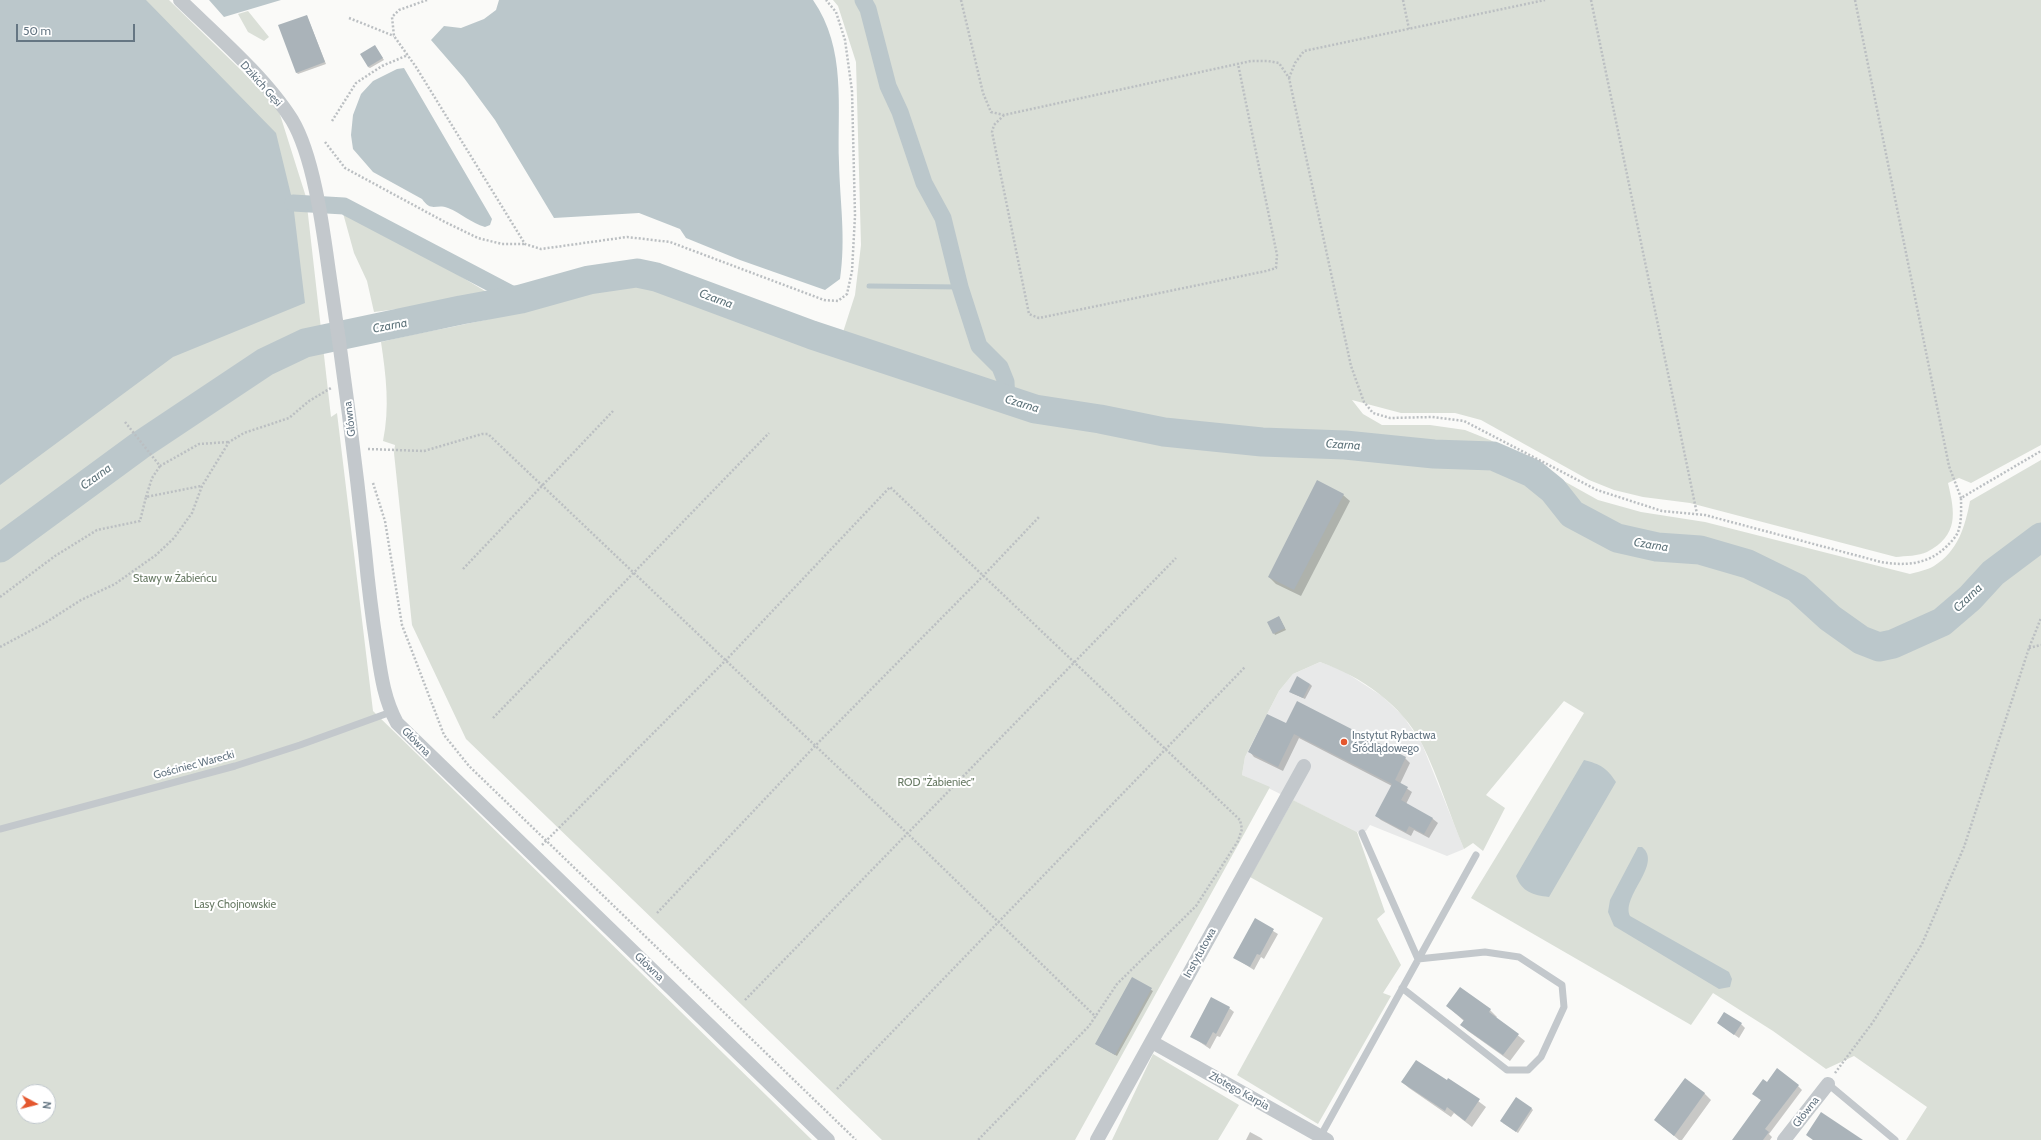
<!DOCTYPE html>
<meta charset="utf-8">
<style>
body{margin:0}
#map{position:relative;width:2041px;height:1140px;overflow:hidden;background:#fafaf8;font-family:Cabin,sans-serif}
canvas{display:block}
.north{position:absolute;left:16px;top:1084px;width:40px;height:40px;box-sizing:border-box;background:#fff;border:1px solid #c1c8cd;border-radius:50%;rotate:97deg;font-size:11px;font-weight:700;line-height:16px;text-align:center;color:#657683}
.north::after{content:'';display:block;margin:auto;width:14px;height:18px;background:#e4572e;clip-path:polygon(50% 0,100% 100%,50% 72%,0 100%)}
.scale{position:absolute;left:16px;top:24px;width:119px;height:18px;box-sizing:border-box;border:2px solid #657683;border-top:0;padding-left:5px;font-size:12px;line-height:14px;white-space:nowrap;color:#657683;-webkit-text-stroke:3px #fff;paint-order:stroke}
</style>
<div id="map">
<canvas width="2041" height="1140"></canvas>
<div class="north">N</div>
<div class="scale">50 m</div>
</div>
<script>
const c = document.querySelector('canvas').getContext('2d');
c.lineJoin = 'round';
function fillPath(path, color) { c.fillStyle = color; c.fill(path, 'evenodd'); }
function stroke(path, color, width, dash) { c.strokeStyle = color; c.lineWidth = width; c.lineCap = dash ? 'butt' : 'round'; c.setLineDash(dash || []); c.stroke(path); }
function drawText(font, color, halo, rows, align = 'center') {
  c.font = font + ' Cabin,sans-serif'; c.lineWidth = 4; c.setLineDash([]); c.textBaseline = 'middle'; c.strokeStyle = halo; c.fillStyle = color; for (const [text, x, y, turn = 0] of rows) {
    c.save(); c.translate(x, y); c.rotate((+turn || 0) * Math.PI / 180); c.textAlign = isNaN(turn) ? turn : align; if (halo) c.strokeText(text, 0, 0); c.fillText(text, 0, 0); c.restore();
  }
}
fillPath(new Path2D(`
 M1320,662L1342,670L1382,696L1403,716L1422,744L1464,849L1447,856L1370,825L1366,831L1357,832L1242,775L1245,757L1279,691L1293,674Z`), '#e8e9e9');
fillPath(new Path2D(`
 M0,0H169L277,105L306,197L331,417L337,413L373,711L812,1140H0ZM24,1092H48V1116H24Z
 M833,0H2041V445L1971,483L1959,478L1948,483C1955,513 1959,535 1927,552C1919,556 1905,556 1896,557L1690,503L1643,497L1614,490L1589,480L1481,420L1455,413H1401L1352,400L1363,414L1382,425H1430L1465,430L1490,440L1598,500L1641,512L1705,522L1910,574C1917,572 1927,570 1934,566C1958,551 1965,527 1970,501L2041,460V1140H1906L1927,1107L1854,1056L1826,1069L1773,1031L1713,993L1691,1025L1471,898L1584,713L1564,701L1486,795L1505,808L1483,851L1473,843L1464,849C1450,816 1438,776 1422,744C1401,704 1362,677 1320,662L1293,674L1279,691L1245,757L1242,775L1270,787L1075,1140H882L466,739L412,625L394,453L395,445L383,441C390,407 386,376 381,342C426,331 473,324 518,312C564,300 608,277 657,284L835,357L855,295L861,245L856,62L838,6Z
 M248,11L269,37L264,41L248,32L238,14Z
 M343,213L356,216L400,240L495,297L374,312L367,281L354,253Z
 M1293,800L1357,832L1385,912L1377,919L1401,965L1383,993L1391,996L1318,1124L1237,1075L1323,918L1250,877Z
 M1153,1054L1239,1105L1218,1140H1112Z`), '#dadfd7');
fillPath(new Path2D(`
 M0,0H146L276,133L293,203L305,303L173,357L0,485Z
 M209,0H281L224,17Z
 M499,0H813C847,49 837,107 839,163C840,203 846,238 840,279L825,290L740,260L686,238L680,229L639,213L554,218L495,120L464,78L431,40L444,26L461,28L484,19L496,10Z
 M404,68L488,212L492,219L490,225L485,227C471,223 461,213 448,208C436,203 432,213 422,199L373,172L353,149L351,135L353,115L361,94L373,81L397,69Z
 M1584,760C1600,764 1607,768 1616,782L1549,897C1533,895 1522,892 1516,876Z
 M1638,847H1642C1663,864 1621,896 1630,916L1729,972L1732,979L1730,987L1719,989L1614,926L1608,912L1610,900Z`), '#bbc7cb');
fillPath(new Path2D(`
 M307,16L326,64L298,74L296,72Z
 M376,48L384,60L370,68L368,67Z
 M1343,495L1350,501L1301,596L1276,584L1269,577Z
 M1279,617L1286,630L1275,635L1274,633Z
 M1310,684L1312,686L1305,699L1292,693Z
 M1286,724L1405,758L1410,763L1400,784L1412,792L1406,804L1433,819L1438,823L1429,838L1414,830L1411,836L1381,820L1376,816L1392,786L1299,738L1283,771L1254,757L1250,752Z
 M1255,920L1278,934L1264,959L1261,957L1254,970L1235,958Z
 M1132,979L1153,991L1117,1056L1096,1044Z
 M1460,989L1490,1010L1497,1017L1496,1018L1525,1041L1510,1061L1468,1031L1462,1025L1464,1021L1447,1006Z
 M1229,1008L1234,1012L1220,1037L1217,1036L1210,1049L1191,1036Z
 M1718,1023L1741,1024L1745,1028L1739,1038Z
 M1449,1079L1486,1107L1472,1127L1454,1113L1451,1117L1409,1088L1402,1082H1447Z
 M1767,1083L1798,1086L1802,1090L1769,1134L1772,1137L1770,1140H1738L1762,1101L1758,1098Z
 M1704,1093L1711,1100L1682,1140H1679L1655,1120Z
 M1531,1108L1533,1110L1518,1133L1503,1123Z
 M1250,1132L1261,1138L1263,1140H1246Z`), '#0003');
stroke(new Path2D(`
 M869,286L960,287`), '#bbc7cb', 5);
stroke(new Path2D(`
 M863,0L868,9L888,86L900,112L924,183L943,218L960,287L979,346L1000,367L1006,382L1007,401
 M293,203L344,206L521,299`), '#bbc7cb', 17);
stroke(new Path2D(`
 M0,548L139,446L265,362L305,343L461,310L521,299L589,280L637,273L656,277L812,335L1035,409L1100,419L1164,432L1262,442L1345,445L1434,454L1493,456L1532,473L1553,490L1572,514L1617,538L1657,547L1700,550L1748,564L1797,588L1830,618L1861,640L1879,647L1893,644L1942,622L1970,598L1993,573L2041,537`), '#bbc7cb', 29);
fillPath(new Path2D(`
 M307,15L325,62L296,73L278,25Z
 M375,45L383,58L368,67L360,54Z
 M1317,480L1344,494L1294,590L1268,577Z
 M1279,616L1285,628L1273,634L1267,622Z
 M1297,676L1310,684L1303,698L1289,692Z
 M1297,701L1406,757L1395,780L1408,787L1401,800L1433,818L1424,834L1409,826L1406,832L1375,816L1392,784L1294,734L1278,767L1248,752L1267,714L1286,723Z
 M1255,918L1274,929L1260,955L1257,954L1250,967L1233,958Z
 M1132,977L1152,988L1115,1055L1095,1044Z
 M1460,987L1491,1009L1489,1012L1519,1034L1503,1055L1460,1025L1464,1020L1446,1006Z
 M1211,997L1230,1007L1216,1034L1213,1032L1206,1045L1190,1037Z
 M1724,1012L1742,1023L1734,1035L1717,1023Z
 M1416,1060L1447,1080L1448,1078L1480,1099L1465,1121L1447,1107L1445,1111L1401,1082Z
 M1777,1068L1799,1085L1765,1129L1769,1132L1763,1140H1732L1761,1100L1752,1094L1763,1079L1767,1082Z
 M1685,1078L1705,1093L1674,1136L1654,1120Z
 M1516,1097L1532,1108L1516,1132L1500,1121Z
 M1821,1112L1863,1140H1813L1806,1135Z`), '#aab3b9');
stroke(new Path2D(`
 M427,0L399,10L392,17L394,36L416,67L525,244L541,249L627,237L670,242L824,300L838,301L847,294L852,271L855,216L852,91L845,40L836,12L826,0
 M961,0L983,93L991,112L1004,115L1251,61H1268L1279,63L1289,78L1351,366L1364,402L1373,413L1390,418L1432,417L1464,421L1597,490L1662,511L1705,515L1881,562C1905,566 1928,565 1947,546C1951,542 1956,537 1958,532C1962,521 1961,509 1961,498L2041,451
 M1403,0L1409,29
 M1591,0L1697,514
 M1855,0L1949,466L1961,498
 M349,18L394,36
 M1289,78L1295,63L1304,51L1545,0
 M1004,115L994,125L992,132L1029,314L1039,318L1266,271L1276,268L1277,255L1238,64
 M332,121L356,83L382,66L408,55
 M325,142L345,168L445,222L478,238L502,244H525
 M125,422L160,466L199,444L229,442
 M368,449L424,451L482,434H488L908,834L1096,1017
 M373,483L385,521L402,625L444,735L469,766L856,1140
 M146,497L152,478L160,466
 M463,569L613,411
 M0,597L55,556L97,530L140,521L146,497L201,486
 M0,647L45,623L81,600L115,584L156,555L174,538L192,513L202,486L229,442L244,433L289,418L309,401L331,388
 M2029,648L2041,645
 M493,718L769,433
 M542,845L726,660L890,487L1240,820L1242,829L1238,841L1196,906L1117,984L1089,1026L978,1140
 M657,913L815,746L983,576L1039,517
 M745,1000L1176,558
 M1835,1073L1873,1022L1922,944L1964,847L2029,648L2041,618
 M837,1089L1245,667`), '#bbbfc2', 2.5, [2, 2]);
stroke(new Path2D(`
 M0,829L235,766L300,745L391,712
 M1362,833L1418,959L1485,952L1519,957L1562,985L1564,1007L1541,1057L1528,1070H1507L1402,988
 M1828,1084L1895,1140
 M1320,1137L1476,855`), '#c3c8cc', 7);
stroke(new Path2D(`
 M180,0C216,35 266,78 292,120C314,157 323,229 329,272C343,365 355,457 365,551C368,583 372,616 377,648C381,675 384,699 397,723L828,1140
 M1152,1042L1327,1140
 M1097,1140L1304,766
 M1784,1140L1828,1084`), '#c3c8cc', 14);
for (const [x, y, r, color] of [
 [1344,742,4,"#e4572e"]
]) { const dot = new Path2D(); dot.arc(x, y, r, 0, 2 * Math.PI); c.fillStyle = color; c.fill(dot); stroke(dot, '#fff', 1.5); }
drawText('11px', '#657683', '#fff', [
 ["Dzikich Gęsi",261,84,48],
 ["Główna",350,419,-97],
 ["Główna",416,742,45],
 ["Gościniec Warecki",194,765,-15],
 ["Instytutowa",1200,953,-61],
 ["Główna",649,967,44],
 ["Złotego Karpia",1239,1091,29],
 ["Główna",1806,1112,-52]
]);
drawText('11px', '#687a64', '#fff', [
 ["Stawy w Żabieńcu",175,579],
 ["ROD \"Żabieniec\"",936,783],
 ["Lasy Chojnowskie",235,905]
]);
drawText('11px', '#657683', '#fff', [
 ["Instytut Rybactwa",1352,736],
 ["Śródlądowego",1352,749]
], 'left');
drawText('italic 12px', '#60757c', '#fff', [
 ["Czarna",716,299,20],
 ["Czarna",390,326,-11],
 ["Czarna",1022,404,17],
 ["Czarna",1343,445,4],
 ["Czarna",96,477,-36],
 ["Czarna",1651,545,9],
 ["Czarna",1968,598,-44]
]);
</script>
